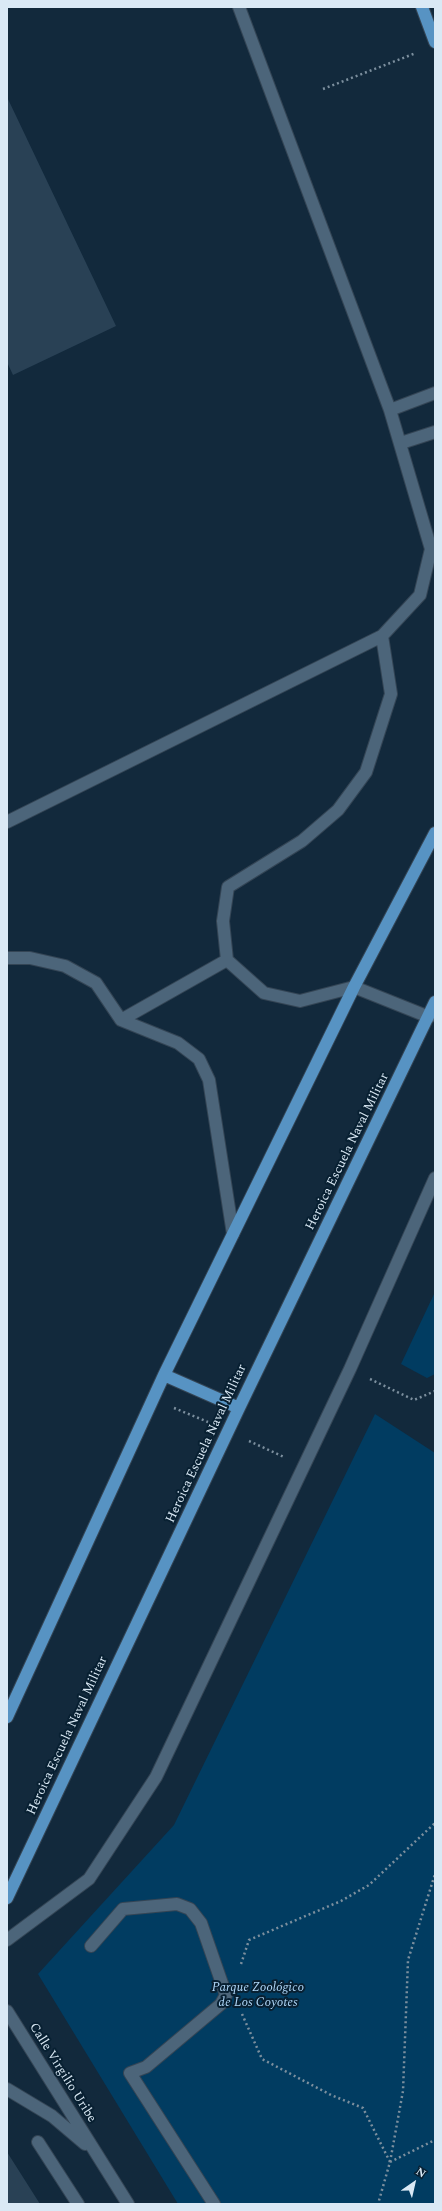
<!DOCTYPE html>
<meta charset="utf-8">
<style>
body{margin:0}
#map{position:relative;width:442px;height:2211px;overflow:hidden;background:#12293c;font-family:Spectral,serif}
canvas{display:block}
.frame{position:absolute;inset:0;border:8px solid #dae9f5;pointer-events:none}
.north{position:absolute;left:394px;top:2163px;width:40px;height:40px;-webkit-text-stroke:3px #082032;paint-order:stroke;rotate:34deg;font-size:11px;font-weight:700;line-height:16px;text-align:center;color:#dae9f5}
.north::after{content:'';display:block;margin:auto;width:14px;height:18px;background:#dae9f5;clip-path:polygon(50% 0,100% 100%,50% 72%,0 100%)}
</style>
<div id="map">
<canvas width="442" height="2211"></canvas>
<div class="frame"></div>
<div class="north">N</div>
</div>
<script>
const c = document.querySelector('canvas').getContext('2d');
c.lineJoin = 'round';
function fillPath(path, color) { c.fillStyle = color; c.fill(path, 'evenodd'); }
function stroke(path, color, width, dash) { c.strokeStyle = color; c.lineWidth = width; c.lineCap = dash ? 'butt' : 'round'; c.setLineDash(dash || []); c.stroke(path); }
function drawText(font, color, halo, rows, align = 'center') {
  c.font = font + ' Spectral,serif'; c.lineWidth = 4; c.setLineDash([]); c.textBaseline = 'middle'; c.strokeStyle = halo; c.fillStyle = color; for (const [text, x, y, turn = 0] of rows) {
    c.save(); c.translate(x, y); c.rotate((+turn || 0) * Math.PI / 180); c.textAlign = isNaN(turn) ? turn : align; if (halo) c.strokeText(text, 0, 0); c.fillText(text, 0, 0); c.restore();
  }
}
fillPath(new Path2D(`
 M435,1292V1374L427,1378L401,1364Z
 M375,1414L435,1453V2204H178L38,1974L174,1825Z`), '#013c61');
fillPath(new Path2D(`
 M7,97L116,326L13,375L7,362Z
 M7,2152L40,2204H7Z`), '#294155');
const minor = new Path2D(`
 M390,410L435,393
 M401,443L435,432
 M382,636L391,694L366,772L338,810L302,841L228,887L223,921L227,960L264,993L300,1001L354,987L429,1017
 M7,822L382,636L420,595L431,549L390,410L239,7
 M7,958H30L65,966L96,983L121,1020L178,1043L199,1059L209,1080L233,1234
 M121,1020L227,960
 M7,1940L89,1879L156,1777L350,1369L435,1178
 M91,1946L123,1909L177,1904L190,1909L201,1923L226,1995L221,2004L146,2067L130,2073L214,2204
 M7,2011L128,2204
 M7,2089L52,2116L85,2144
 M38,2142L78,2204`);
const major = new Path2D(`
 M422,7L435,42
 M164,1375L239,1408
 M7,1717L164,1375L354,987L435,833
 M7,1898L239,1408L435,1002`);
stroke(minor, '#344555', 14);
stroke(major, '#344555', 14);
stroke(new Path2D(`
 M323,89L416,53
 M370,1379L414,1400L435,1391
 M174,1408L208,1422
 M249,1441L284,1457
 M241,1964L249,1940L341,1901L369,1885L435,1823
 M242,2014L262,2059L331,2095L363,2108L390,2162L378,2204
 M390,2162L403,2091L408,1960L435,1874
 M390,2162L435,2140`), '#7c8f9e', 2.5, [2, 3]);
stroke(minor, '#4c657a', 12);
stroke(major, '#5793c3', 12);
drawText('13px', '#dae9f5', '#082032', [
 ["Heroica Escuela Naval Militar",348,1152,-64],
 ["Heroica Escuela Naval Militar",207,1444,-65],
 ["Heroica Escuela Naval Militar",68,1736,-65],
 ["Calle Virgilio Uribe",62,2073,58]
]);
drawText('italic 13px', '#afd6f7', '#082032', [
 ["Parque Zoológico",258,1988],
 ["de Los Coyotes",258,2003]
]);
</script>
